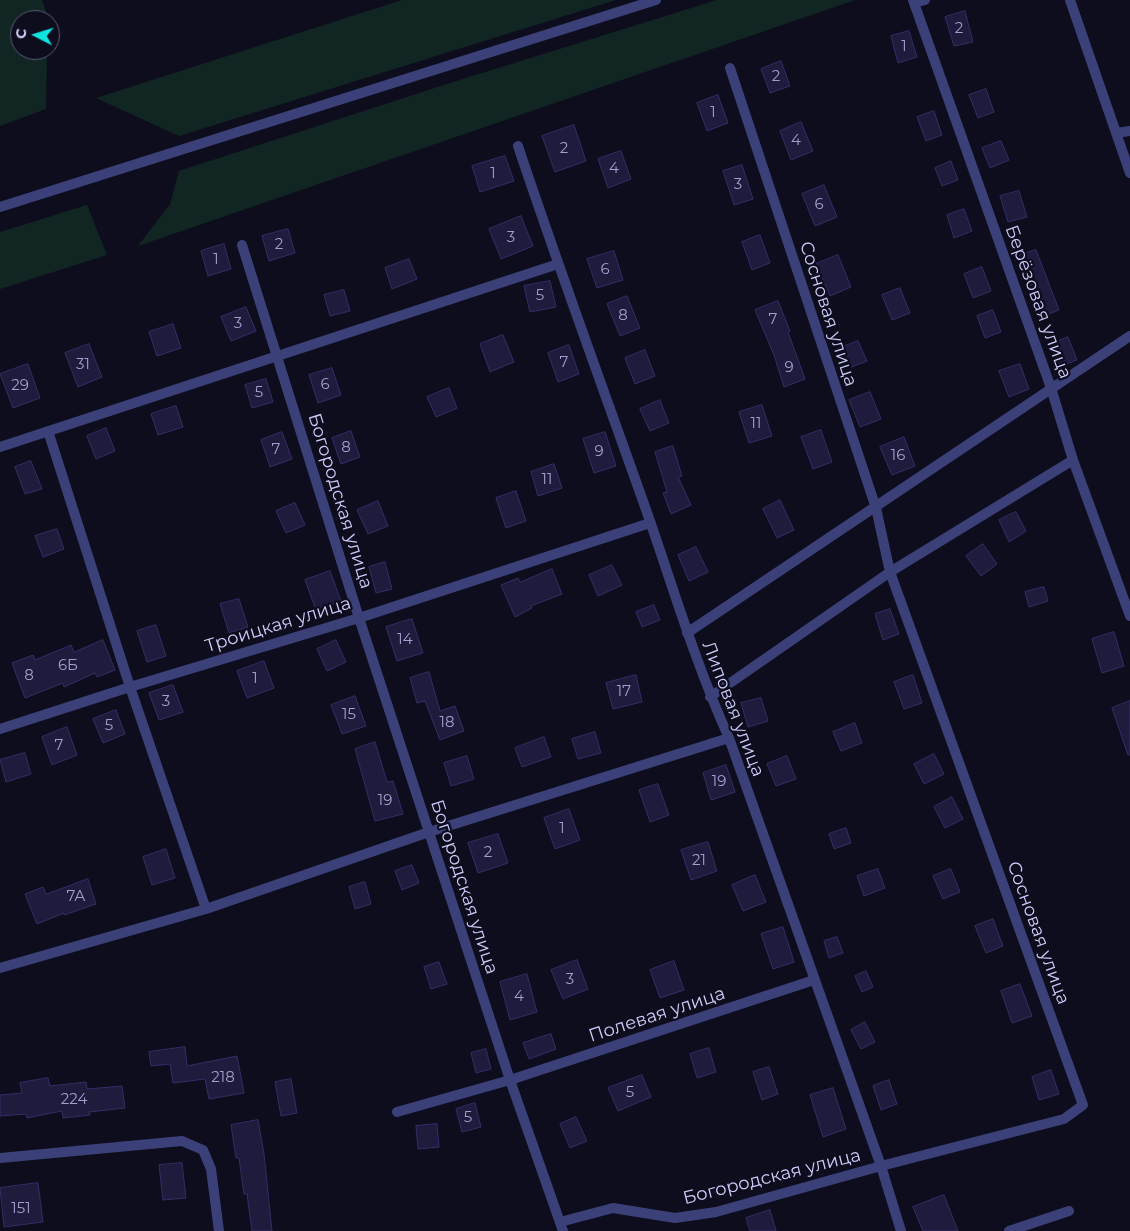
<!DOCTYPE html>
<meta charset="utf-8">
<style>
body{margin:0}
#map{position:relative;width:1130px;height:1231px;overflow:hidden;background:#0e0d1d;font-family:Montserrat,sans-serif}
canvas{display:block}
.north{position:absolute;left:10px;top:10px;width:50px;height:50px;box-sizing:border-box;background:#0e0d1d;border:1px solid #5a5a76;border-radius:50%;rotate:275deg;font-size:14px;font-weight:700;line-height:20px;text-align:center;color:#cdcdfb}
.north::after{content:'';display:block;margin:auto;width:18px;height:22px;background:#10e4e1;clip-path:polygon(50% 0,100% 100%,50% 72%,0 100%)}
</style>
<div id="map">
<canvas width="1130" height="1231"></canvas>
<div class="north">С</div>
</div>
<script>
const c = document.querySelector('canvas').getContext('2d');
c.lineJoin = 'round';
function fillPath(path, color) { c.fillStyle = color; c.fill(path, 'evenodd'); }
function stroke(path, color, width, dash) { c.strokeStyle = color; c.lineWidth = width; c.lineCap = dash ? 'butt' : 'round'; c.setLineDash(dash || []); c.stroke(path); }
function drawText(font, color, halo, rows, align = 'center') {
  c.font = font + ' Montserrat,sans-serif'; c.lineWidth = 4.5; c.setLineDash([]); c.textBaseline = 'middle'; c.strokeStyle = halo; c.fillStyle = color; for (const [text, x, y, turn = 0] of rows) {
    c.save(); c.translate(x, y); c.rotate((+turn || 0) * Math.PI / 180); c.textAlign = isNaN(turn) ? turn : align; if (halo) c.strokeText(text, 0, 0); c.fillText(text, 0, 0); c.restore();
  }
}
fillPath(new Path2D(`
 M0,0H42L47,14V20H20V50H47L46,109L0,126Z
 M402,0H616L179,136L96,98Z
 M717,0H855L138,246L170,204L179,171L450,83Z
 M87,205L107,255L0,289V232Z`), '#112623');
const building = new Path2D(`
 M965,11L973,42L954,46L945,17Z
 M909,31L917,57L898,63L891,36Z
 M781,61L790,86L770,93L761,69Z
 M986,89L994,112L978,118L969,95Z
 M718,95L728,123L707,131L697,103Z
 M934,111L942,135L926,141L917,117Z
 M801,122L813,151L791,160L780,131Z
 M574,125L586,161L555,172L542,136Z
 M1001,141L1009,160L990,168L982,148Z
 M621,151L631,179L608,188L598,159Z
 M505,156L514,181L480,192L472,166Z
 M951,161L958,180L942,186L935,168Z
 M742,165L753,199L734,205L723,171Z
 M824,185L837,217L815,226L802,194Z
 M1019,191L1027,217L1008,222L1000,196Z
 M964,209L972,231L954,238L947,215Z
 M521,216L533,246L501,259L489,229Z
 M288,229L295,253L269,261L262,236Z
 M760,235L770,263L752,270L742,242Z
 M224,244L231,269L208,276L201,251Z
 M1036,250L1059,310L1041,317L1018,256Z
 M614,251L623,280L597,288L587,259Z
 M838,255L851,287L830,296L816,264Z
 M409,259L417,279L392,289L385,268Z
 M982,267L991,291L973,298L964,274Z
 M550,281L556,307L530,312L524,286Z
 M900,288L910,313L892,320L882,295Z
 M344,290L350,311L330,316L324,295Z
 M627,296L640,328L620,336L607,304Z
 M778,301L790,331L788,332L805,379L784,387L774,355L755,310Z
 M246,307L256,331L231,341L221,317Z
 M993,310L1001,332L985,338L977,316Z
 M173,324L181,348L157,356L149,332Z
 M503,335L514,362L490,372L480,344Z
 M1068,337L1077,360L1058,367L1049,345Z
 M858,341L867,361L851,367L843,347Z
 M89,344L102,377L78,387L65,353Z
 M569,345L579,374L558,382L548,353Z
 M645,350L655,376L635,384L625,358Z
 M28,364L40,398L13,408L0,374Z
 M1020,364L1029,389L1009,397L999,371Z
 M332,368L341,395L318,403L309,375Z
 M266,379L273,402L252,408L245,385Z
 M449,388L457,408L436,417L427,397Z
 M870,392L881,419L860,427L849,400Z
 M660,400L669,423L650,431L640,409Z
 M762,405L772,436L749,443L739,412Z
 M176,406L183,427L158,435L151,414Z
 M106,428L115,451L96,459L87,436Z
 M821,430L832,462L813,469L801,437Z
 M351,431L360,457L341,464L332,438Z
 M282,432L292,459L270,467L261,440Z
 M605,432L616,466L594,473L583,439Z
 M904,437L915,466L892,475L880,447Z
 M673,446L682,476L678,477L691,505L671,514L663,493L667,492L655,452Z
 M31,461L42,489L25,494L15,467Z
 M554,464L562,488L538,496L531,472Z
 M516,491L526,521L506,528L496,498Z
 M780,500L794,530L777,538L763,509Z
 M378,501L388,526L368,534L357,510Z
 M295,503L305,525L286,533L276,511Z
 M1016,512L1026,531L1009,542L999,520Z
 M57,529L64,549L43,557L35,536Z
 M983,544L997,564L981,576L966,556Z
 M696,547L708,572L689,581L678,555Z
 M385,562L392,589L376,593L369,567Z
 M612,565L622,585L598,596L589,575Z
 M552,569L562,594L531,606L532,608L515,617L501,585L518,578L520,582Z
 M330,571L341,601L316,610L305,580Z
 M1044,587L1048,601L1029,607L1025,592Z
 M239,599L248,627L229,633L220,604Z
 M654,605L660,620L642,627L636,612Z
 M890,609L899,634L883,640L875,614Z
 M412,619L423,653L397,661L386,627Z
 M156,625L166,656L147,662L137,631Z
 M1114,632L1124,666L1102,673L1092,639Z
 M103,640L115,670L97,677L95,673L64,687L63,683L25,698L12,663L33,655L35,660L71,645L74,652Z
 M336,640L346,662L327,671L317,649Z
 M264,661L274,688L247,698L237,671Z
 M429,672L440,711L455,706L464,731L440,740L425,701L417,703L410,678Z
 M636,675L642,702L613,709L606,683Z
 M913,675L922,703L904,709L894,682Z
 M173,685L183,712L159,720L149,693Z
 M355,696L366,726L342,734L331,705Z
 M761,698L768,721L748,727L741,703Z
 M1130,701V755H1128L1112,708Z
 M116,710L125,734L103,743L93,719Z
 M855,723L862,743L841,751L833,732Z
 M67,727L77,755L52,765L42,737Z
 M595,732L601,753L578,759L572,739Z
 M544,737L551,757L522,767L515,748Z
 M375,742L387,782L393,781L403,814L375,821L355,749Z
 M25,753L31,774L6,782L0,760Z
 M934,754L944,774L924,784L914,764Z
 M467,756L474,779L451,786L444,763Z
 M787,756L796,779L776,786L767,764Z
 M726,765L735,792L711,800L703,773Z
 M658,784L669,815L650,822L639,790Z
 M952,797L963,819L945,828L934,807Z
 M569,809L580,840L555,849L544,818Z
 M846,828L851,843L834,849L829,834Z
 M498,834L508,863L478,873L468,843Z
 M708,842L717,871L691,880L681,850Z
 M166,849L175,878L152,885L143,857Z
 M412,865L419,883L402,890L395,871Z
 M878,869L885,888L864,896L857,876Z
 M951,869L960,892L943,899L933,876Z
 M755,875L766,902L743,911L732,885Z
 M88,879L96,904L64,915V913L37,924L25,894L43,887L46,894Z
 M365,882L371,904L355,909L349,887Z
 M993,919L1003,946L986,953L975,926Z
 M783,927L794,962L773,969L761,934Z
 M837,937L843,953L829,958L824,941Z
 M577,960L588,989L563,999L551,970Z
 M674,961L684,990L660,998L650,970Z
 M439,962L447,984L431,989L424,967Z
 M866,971L873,987L862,992L855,976Z
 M527,974L537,1012L510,1020L500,982Z
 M1020,984L1032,1016L1012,1023L1001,991Z
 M865,1022L875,1042L861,1049L851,1030Z
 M551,1034L556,1049L529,1059L523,1043Z
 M185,1047L187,1066L237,1056L244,1093L209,1099L205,1079L173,1083L170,1064L151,1066L149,1052Z
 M709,1048L716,1072L697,1078L690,1054Z
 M486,1049L491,1069L476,1073L471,1053Z
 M769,1067L778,1094L762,1100L753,1072Z
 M1051,1070L1059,1094L1039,1100L1032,1077Z
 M642,1075L651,1097L618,1111L608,1088Z
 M48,1078L50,1086L86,1082L87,1089L122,1086L125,1108L89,1112L90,1115L63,1118L62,1111L27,1118L26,1114L0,1116V1095L22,1093L20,1083Z
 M291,1079L297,1113L281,1116L275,1082Z
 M889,1080L897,1104L881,1110L873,1086Z
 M833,1088L846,1129L823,1137L810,1095Z
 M475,1103L481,1127L462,1132L456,1109Z
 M576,1117L587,1141L570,1148L560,1124Z
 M258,1120L264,1154L272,1231H252L247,1194H244L239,1158H236L231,1125Z
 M437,1124L439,1147L418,1149L416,1126Z
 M182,1163L186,1198L163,1200L159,1165Z
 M38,1183L43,1222L4,1227L0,1188Z
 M944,1195L958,1231H923L913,1207Z
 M770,1210L776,1231H750L746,1218Z`);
fillPath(building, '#1e1b3d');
stroke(building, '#332e67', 1);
stroke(new Path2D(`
 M913,0L1051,388L1073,460L1130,616
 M1070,0L1130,173
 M914,3L925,0
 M730,68L876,508L890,572L1073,460
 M1116,133L1130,131
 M518,146C560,272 606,396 650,521C675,594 697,667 729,738L881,1166L901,1231
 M242,245L359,618L510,1080L563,1231
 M48,431L130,687L206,909
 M0,447L558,264
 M687,633L1130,336
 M0,729L130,687L359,618L650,523
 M0,968L206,909L429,832L729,738
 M397,1112L510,1080L814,980
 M0,1158L182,1141L203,1150L211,1169L219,1231
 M560,1222L613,1208L675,1218L716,1212L881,1166L1064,1119L1083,1105L890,572L710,697
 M1009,1231L1069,1211`), '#3b4079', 10);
stroke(new Path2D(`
 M0,207L656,0`), '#3b4079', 10);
drawText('15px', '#a1a0cc', null, [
 ["2",959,29],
 ["1",904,47],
 ["2",776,77],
 ["1",713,113],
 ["4",796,141],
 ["2",564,149],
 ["4",614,169],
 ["1",493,174],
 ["3",738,185],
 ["6",819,205],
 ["3",511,238],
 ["2",279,245],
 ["1",216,260],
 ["6",605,270],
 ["5",540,296],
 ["8",623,316],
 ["7",773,320],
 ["3",238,324],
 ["7",564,363],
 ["31",83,365],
 ["9",789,368],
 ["6",325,385],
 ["29",20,386],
 ["5",259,393],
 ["11",756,424],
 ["8",346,448],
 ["7",276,450],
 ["9",599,452],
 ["16",898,456],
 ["11",547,480],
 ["14",405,640],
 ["6Б",68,666],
 ["8",29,676],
 ["1",255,679],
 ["17",624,692],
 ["3",166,702],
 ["15",349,715],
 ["18",447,723],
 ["5",109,726],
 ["7",59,746],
 ["19",719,782],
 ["19",385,801],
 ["1",562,829],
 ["2",488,853],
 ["21",699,861],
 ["7А",76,897],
 ["3",570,980],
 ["4",519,997],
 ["218",223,1078],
 ["5",630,1093],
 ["224",74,1100],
 ["5",468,1118],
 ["151",21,1209]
]);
drawText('18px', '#cdcdfb', '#0e0d1d', [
 ["Берёзовая улица",1038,302,70],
 ["Сосновая улица",828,314,72],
 ["Богородская улица",340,501,73],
 ["Троицкая улица",278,625,-17],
 ["Липовая улица",733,709,69],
 ["Богородская улица",464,887,72],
 ["Сосновая улица",1038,933,70],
 ["Полевая улица",657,1015,-18],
 ["Богородская улица",772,1177,-14]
]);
</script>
